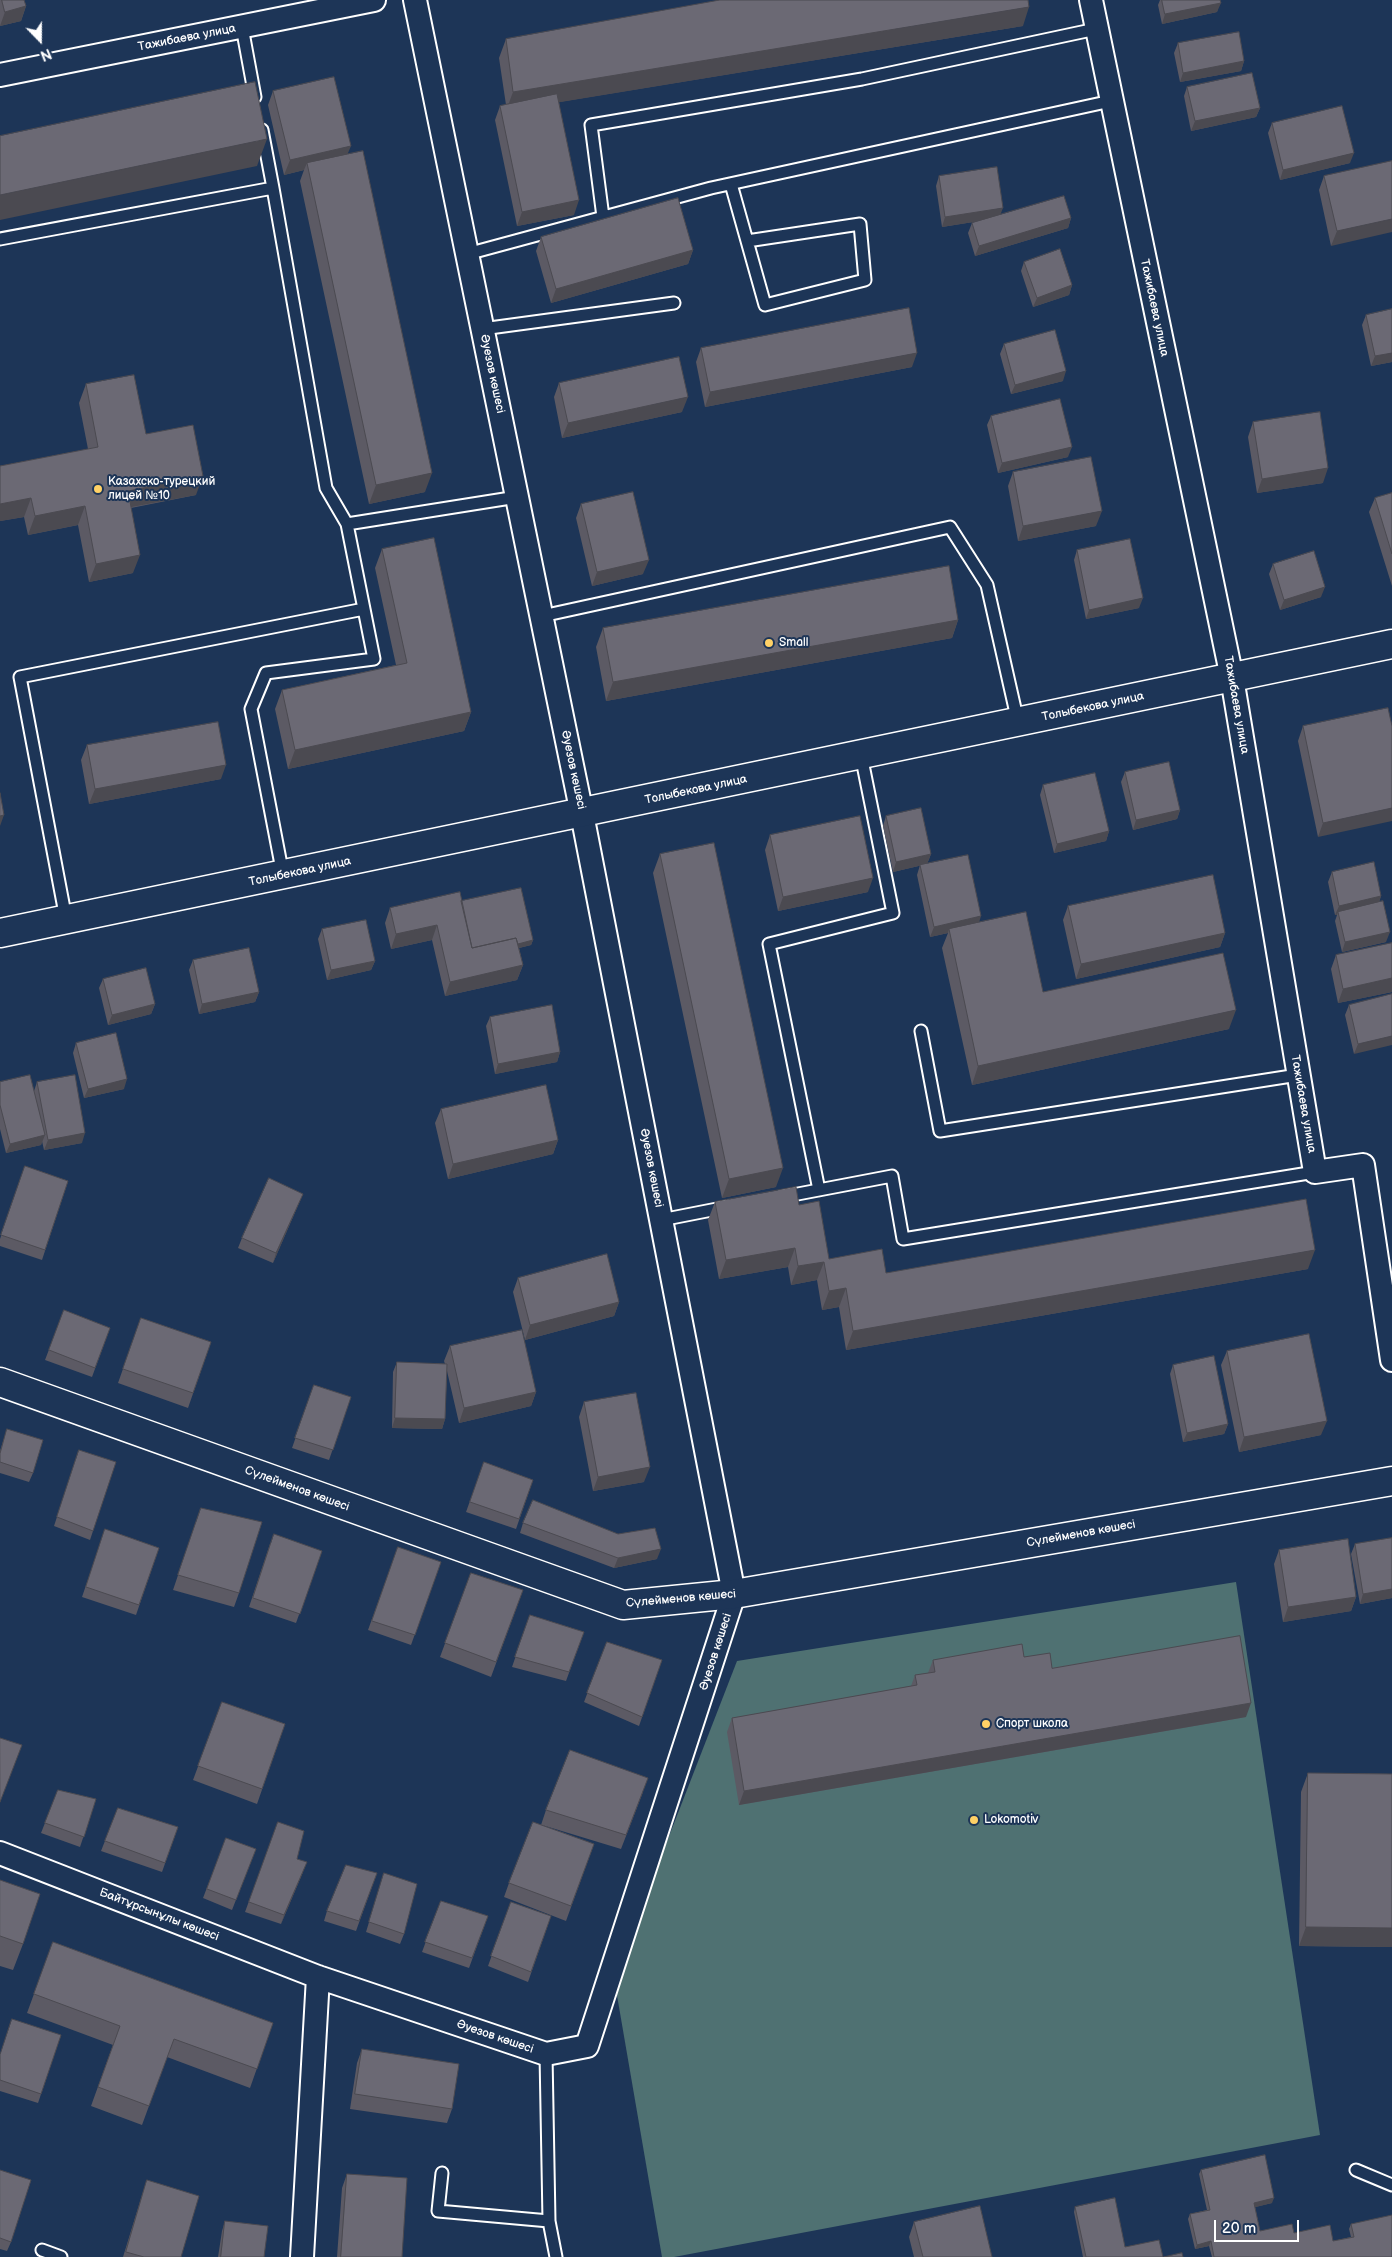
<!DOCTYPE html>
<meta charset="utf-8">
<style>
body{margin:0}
#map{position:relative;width:1392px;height:2257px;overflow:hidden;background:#1d3557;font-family:"Balsamiq Sans",sans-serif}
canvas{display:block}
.north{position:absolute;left:15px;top:15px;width:50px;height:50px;-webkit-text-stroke:4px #1d3557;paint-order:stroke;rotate:158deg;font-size:14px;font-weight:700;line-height:20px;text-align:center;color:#fff}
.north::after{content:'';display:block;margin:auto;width:18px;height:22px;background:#fff;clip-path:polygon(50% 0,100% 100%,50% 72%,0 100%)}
.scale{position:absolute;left:1214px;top:2220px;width:85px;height:22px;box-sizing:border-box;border:2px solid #fff;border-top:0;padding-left:6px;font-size:15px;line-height:18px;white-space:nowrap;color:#fff;-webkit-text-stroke:4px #1d3557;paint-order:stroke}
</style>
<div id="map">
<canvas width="1392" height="2257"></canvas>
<div class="north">N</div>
<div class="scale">20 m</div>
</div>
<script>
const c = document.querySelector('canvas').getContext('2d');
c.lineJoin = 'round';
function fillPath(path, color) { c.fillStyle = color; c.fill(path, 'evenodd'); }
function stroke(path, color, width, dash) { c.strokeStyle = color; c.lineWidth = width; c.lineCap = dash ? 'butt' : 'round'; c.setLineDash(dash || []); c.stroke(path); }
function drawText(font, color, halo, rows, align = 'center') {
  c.font = font + ' "Balsamiq Sans",sans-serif'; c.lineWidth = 4; c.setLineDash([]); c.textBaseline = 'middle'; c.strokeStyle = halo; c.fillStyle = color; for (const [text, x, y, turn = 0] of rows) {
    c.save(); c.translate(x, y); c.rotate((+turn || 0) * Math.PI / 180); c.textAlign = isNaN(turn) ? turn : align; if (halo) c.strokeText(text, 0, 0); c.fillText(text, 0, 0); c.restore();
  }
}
fillPath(new Path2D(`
 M1236,1582L1320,2135L674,2257H662L614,1978L737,1661Z`), '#4f7172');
const service = new Path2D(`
 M242,27L255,97
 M731,184L765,305L865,280L860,224L747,241
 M273,188L326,488L347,524L517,497
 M603,217L591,125L862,79L1096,29
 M0,239L273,188L262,130
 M467,254L711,188L1111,101
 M482,329L674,303
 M542,616L950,527L987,585L1018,722
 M283,875L251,709L266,673L374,659L347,524
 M66,919L20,677L364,609
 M921,1031L940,1131L1298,1075
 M819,1190L769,944L893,913L861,755
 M782,1197L892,1176L903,1239L1315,1172
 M661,1220L727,1207
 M546,2054L549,2221L556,2257
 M1356,2170L1392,2185
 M442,2173L438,2211L549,2221
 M42,2250L61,2257`);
const minor = new Path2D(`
 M1091,0L1232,678L1315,1172L1363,1165L1392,1360
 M0,75L374,0
 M0,1853L318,1977L546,2054L587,2046L734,1594L582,814L415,0
 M302,2257L318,1977`);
const tertiary = new Path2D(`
 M0,933L1392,644`);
const secondary = new Path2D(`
 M0,1382L623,1605L734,1594L1392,1481`);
stroke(service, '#fff', 15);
stroke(minor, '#fff', 26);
stroke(tertiary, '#fff', 31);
stroke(secondary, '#fff', 31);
stroke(service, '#1d3557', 11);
stroke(minor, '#1d3557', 22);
stroke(tertiary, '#1d3557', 28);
stroke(secondary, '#1d3557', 28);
fillPath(new Path2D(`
 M0,0H24L26,6L21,21L0,26Z
 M1160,0H1220L1217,12L1162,24L1158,5Z
 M1023,26L559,102L574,215L517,226L495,120L500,106L506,105L499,58L506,39Z
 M1178,43L1244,61L1241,71L1180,82L1174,53Z
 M1187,87L1260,108L1256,117L1191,131L1184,96Z
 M273,91L348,154L425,492L369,504L300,181L304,170L284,175L268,105Z
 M1272,123L1350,163L1280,180L1268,133Z
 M1392,161L1331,246L1319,190L1324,176Z
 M939,176L1000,215L1071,218L1068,228L975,256L968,233L972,223L979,221L942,227L936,186Z
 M541,237L693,250L688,264L551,303L536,251Z
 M1024,262L1072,285L1069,295L1033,307L1021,271Z
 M1366,315L1392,362L1371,366L1362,325Z
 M1004,344L1063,381L1011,394L1000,354Z
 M701,348L912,367L705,407L696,362Z
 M559,383L682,412L562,438L554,397Z
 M86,384L146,434L196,495L131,508L133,573L89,582L78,525L28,535L24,517L0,521V466L88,449L79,403Z
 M991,416L1068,457L998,473L987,425Z
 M1253,422L1323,483L1257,493L1248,437Z
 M1013,472L1096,526L1018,541L1008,486Z
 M1392,493V586L1369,512L1375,498Z
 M581,504L643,574L592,586L576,518Z
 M382,549L471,712L464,731L288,769L275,709L282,690L396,665L375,568Z
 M1077,550L1139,608L1086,619L1074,560Z
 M1273,564L1321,597L1280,610L1269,574Z
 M958,620L952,638L606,701L596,647L603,628Z
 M1303,726H1392L1318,837L1298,741Z
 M87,745L221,779L89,804L81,760Z
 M1125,772L1180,810L1177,819L1133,830L1121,782Z
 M1043,785L1109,831L1106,841L1054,853L1040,795Z
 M886,816L931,854L927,864L893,872L883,826Z
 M770,835L868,892L778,911L765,850Z
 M660,854L776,1187L722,1198L653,873Z
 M920,865L979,922L1043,992L1229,1029L972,1085L942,948L948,933L930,937L917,875Z
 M1332,872L1381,896L1379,902L1386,942L1342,952L1335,921L1337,915H1335L1328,882Z
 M461,901L533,940L531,945L519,948L523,965L517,980L445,996L432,940L391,949L385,923L390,908Z
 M1068,906L1225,933L1220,947L1076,979L1063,920Z
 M322,929L375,961L371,970L327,980L318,939Z
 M1392,943V992L1338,1003L1331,969L1336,955Z
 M193,960L259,992L255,1002L199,1014L189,970Z
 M103,979L155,1004L151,1014L108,1025L99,988Z
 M1392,994L1354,1054L1345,1015L1349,1005Z
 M490,1017L560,1052L557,1062L495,1074L486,1026Z
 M76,1043L124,1089L84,1098L73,1053Z
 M0,1082L34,1091L37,1082L82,1143L44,1150L42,1141L41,1145L6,1153L0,1129Z
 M441,1109L558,1140L553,1154L448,1179L435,1123Z
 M25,1166L68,1181L42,1260L0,1246V1239Z
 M303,1194L273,1263L238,1248L242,1238Z
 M715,1202L799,1205L829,1259L886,1273L1308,1269L846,1350L839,1307L822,1310L817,1280L791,1285L788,1267L719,1279L708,1220Z
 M518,1278L619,1302L614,1316L525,1340L513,1292Z
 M64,1310L110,1328L92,1377L45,1360Z
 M141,1318L211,1342L188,1408L118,1383Z
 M450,1346L536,1392L531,1406L459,1423L447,1371L445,1419L442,1429L392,1428L393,1372L397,1362L445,1364L444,1361Z
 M1227,1351L1321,1435L1239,1452L1221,1365Z
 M1173,1365L1228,1424L1224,1434L1183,1442L1170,1374Z
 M314,1385L351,1397L329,1460L292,1448Z
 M584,1402L644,1482L593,1491L579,1417Z
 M7,1429L33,1473L29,1482L0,1473V1451Z
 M76,1459L93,1531L90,1540L54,1526Z
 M484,1462L533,1480L516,1529L466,1512Z
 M196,1522L239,1593L234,1607L173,1590Z
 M523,1523L657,1559L614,1568L520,1533Z
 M105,1529L159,1548L136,1615L82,1597Z
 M1392,1538V1598L1360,1604L1351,1554L1355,1544Z
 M270,1544L322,1551L296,1623L249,1607Z
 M398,1547L441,1562L411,1645L368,1630Z
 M1279,1550L1356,1597L1351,1611L1283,1622L1274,1564Z
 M471,1573L523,1590L491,1677L440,1657Z
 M530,1615L584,1632L566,1681L512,1667Z
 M607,1642L662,1660L639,1726L584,1702Z
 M1024,1657L1052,1668L1246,1717L739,1805L727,1732L732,1718L911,1686L915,1675L928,1673L933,1660Z
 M222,1702L285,1724L257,1804L193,1780Z
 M1308,1773L1392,1774V1947L1299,1946L1301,1792Z
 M58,1790L96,1799L80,1847L41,1833Z
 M643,1792L621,1849L542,1825L594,1844L566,1921L504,1897L509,1883L541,1825L546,1810Z
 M118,1808L178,1827L162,1872L101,1851Z
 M278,1822L303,1872L281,1924L245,1912Z
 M226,1838L256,1849L232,1910L203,1898Z
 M377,1873L356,1931L324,1921L327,1911Z
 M384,1873L404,1934L400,1944L366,1932Z
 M0,1880L23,1944L13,1970L0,1966Z
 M441,1901L488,1916L469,1968L422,1952Z
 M511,1902L551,1916L528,1982L488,1966Z
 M53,1942L273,2023L250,2088L167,2057L142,2125L91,2106L113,2045L27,2013Z
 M61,2035L38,2103L0,2091V2054Z
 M362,2049L452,2109L447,2123L350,2109L357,2063Z
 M0,2170L11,2242L7,2251L0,2249Z
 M1201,2170L1272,2203L1255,2207L1260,2231L1294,2233L1333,2241L1351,2237L1349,2229L1351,2224L1392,2257H1212L1209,2246L1195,2249L1188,2219L1190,2214L1207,2210L1199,2174Z
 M347,2174L402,2257H337L342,2188Z
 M147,2180L181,2257H123L142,2195Z
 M1075,2207L1125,2247L1163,2257H1083L1074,2212Z
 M225,2221L264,2257H218L222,2231Z
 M914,2222L992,2257H914L909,2237Z`), '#5c5a64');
fillPath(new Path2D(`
 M1221,3L1217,12L1162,24L1165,14Z
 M26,6L21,21L0,26L5,12Z
 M1029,7L1023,26L506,111L513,92Z
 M1244,61L1241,71L1180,82L1183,73Z
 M1260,108L1256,117L1191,131L1195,121Z
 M267,139L257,166L0,220V195Z
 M351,146L345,160L307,163L304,170L284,175L290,160Z
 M1354,153L1350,163L1280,180L1283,170Z
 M579,200L574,215L517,226L522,212Z
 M1003,208L999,218L942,227L945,217Z
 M1071,218L1068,228L975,256L979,246Z
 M1392,219V232L1331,246L1337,231Z
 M693,250L688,264L551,303L556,289Z
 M1072,285L1069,295L1033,307L1037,298Z
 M917,353L912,367L705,407L710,392Z
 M1392,353V362L1371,366L1375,356Z
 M1066,371L1063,381L1011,394L1015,385Z
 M688,397L682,412L562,438L568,423Z
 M1072,447L1068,457L998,473L1002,463Z
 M1328,468L1323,483L1257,493L1262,479Z
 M432,473L425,492L369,504L376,485Z
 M203,476L196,495L121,509L128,491Z
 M31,498L24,517L0,521V504Z
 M85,506L78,525L28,535L35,516Z
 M1102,511L1096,526L1018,541L1023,526Z
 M140,555L133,573L89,582L96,564Z
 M649,560L643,574L592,586L597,572Z
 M1325,587L1321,597L1280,610L1284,600Z
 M1143,598L1139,608L1086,619L1089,610Z
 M958,620L952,638L606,701L613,682Z
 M471,712L464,731L288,769L295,750Z
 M226,765L221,779L89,804L95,789Z
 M1392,808V821L1318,837L1323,823Z
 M1180,810L1177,819L1133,830L1136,820Z
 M4,815L0,826V816Z
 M1109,831L1106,841L1054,853L1057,844Z
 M931,854L927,864L893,872L896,862Z
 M873,878L868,892L778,911L783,897Z
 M1381,896L1378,905L1338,912L1337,915H1335L1339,906Z
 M981,916L978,926L949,929L948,933L930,937L934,927Z
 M437,925L432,940L391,949L396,934Z
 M1390,932L1386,942L1342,952L1345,942Z
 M1225,933L1220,947L1076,979L1081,964Z
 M533,940L531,945L470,960L472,955Z
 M375,961L371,970L327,980L331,970Z
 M523,965L517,980L445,996L450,982Z
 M1392,978V992L1338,1003L1343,989Z
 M259,992L255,1002L199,1014L202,1004Z
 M155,1004L151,1014L108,1025L112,1015Z
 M1236,1010L1229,1029L972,1085L978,1066Z
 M1392,1036V1045L1354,1054L1358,1044Z
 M560,1052L557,1062L495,1074L498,1064Z
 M127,1079L124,1089L84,1098L88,1089Z
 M85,1133L82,1143L44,1150L48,1140Z
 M45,1135L41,1145L6,1153L10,1144Z
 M558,1140L553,1154L448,1179L453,1164Z
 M783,1168L776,1187L722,1198L729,1179Z
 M303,1194L299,1203L273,1263L276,1253Z
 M795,1248L788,1267L719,1279L726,1260Z
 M1315,1250L1308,1269L846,1350L853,1331Z
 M824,1262L817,1280L791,1285L798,1266Z
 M846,1288L839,1307L822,1310L829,1291Z
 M619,1302L614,1316L525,1340L530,1325Z
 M536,1392L531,1406L459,1423L464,1408Z
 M395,1418L445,1419L442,1429L392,1428Z
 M1327,1421L1321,1435L1239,1452L1244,1437Z
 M1228,1424L1224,1434L1183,1442L1187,1433Z
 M650,1467L644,1482L593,1491L598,1477Z
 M661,1549L657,1559L614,1568L618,1558Z
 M1392,1589V1598L1360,1604L1363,1594Z
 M1356,1597L1351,1611L1283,1622L1288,1607Z
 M1251,1703L1246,1717L739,1805L744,1791Z
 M307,1862L303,1872L281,1924L284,1915Z
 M1306,1927L1392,1928V1947L1299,1946Z
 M1274,2198L1272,2203L1252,2208L1254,2203Z
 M1211,2241L1209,2246L1195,2249L1197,2245Z`), '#4b4a51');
const building = new Path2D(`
 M2,0H24L26,6L5,12Z
 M720,0H1028L1029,7L513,92L506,39Z
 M1162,0H1220L1221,3L1165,14Z
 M1239,32L1244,61L1183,73L1178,43Z
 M1252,73L1260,108L1195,121L1187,87Z
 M334,77L351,146L290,160L273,91Z
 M255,82L267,139L0,195V136Z
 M557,94L579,200L522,212L500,106Z
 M1342,106L1354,153L1283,170L1272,123Z
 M363,151L432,473L376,485L307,163Z
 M1392,161V219L1337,231L1324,176Z
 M997,167L1003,208L945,217L939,176Z
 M1064,196L1071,218L979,246L972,223Z
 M678,198L693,250L556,289L541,237Z
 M1060,249L1072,285L1037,298L1024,262Z
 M909,308L917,353L710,392L701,348Z
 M1392,309V353L1375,356L1366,315Z
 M1055,330L1066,371L1015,385L1004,344Z
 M679,357L688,397L568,423L559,383Z
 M134,375L146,434L193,425L203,476L128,491L140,555L96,564L85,506L35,516L31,498L0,504V466L98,447L86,384Z
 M1060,399L1072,447L1002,463L991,416Z
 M1320,412L1328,468L1262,479L1253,422Z
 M1091,457L1102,511L1023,526L1013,472Z
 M633,492L649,560L597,572L581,504Z
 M1392,493V554L1375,498Z
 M434,538L471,712L295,750L282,690L407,663L382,549Z
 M1130,539L1143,598L1089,610L1077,550Z
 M1314,551L1325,587L1284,600L1273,564Z
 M949,566L958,620L613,682L603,628Z
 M1388,708L1392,726V808L1323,823L1303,726Z
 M218,722L226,765L95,789L87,745Z
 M1169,762L1180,810L1136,820L1125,772Z
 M1095,773L1109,831L1057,844L1043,785Z
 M0,793L4,815L0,816Z
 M921,808L931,854L896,862L886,816Z
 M860,816L873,878L783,897L770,835Z
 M714,843L783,1168L729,1179L660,854Z
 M968,855L981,916L934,927L920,865Z
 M1374,862L1381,896L1339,906L1332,872Z
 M1213,875L1225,933L1081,964L1068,906Z
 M521,888L533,940L518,944L516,938L472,948L461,901Z
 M460,892L472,948L516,938L523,965L450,982L437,925L396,934L390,908Z
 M1383,901L1390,932L1345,942L1338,912Z
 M1026,912L1043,992L1223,953L1236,1010L978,1066L949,929Z
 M366,920L375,961L331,970L322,929Z
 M1392,943V978L1343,989L1336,955Z
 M249,948L259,992L202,1004L193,960Z
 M146,968L155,1004L112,1015L103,979Z
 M1392,994V1036L1358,1044L1349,1005Z
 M552,1005L560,1052L498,1064L490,1017Z
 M116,1033L127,1079L88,1089L76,1043Z
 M30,1075L45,1135L10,1144L0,1105V1082Z
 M75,1075L85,1133L48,1140L37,1082Z
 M546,1085L558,1140L453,1164L441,1109Z
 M25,1166L68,1181L45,1250L1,1235Z
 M269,1178L303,1194L276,1253L242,1238Z
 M796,1187L799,1205L819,1201L829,1259L882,1249L886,1273L1306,1199L1315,1250L853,1331L846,1288L829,1291L824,1262L798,1266L795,1248L726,1260L715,1202Z
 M607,1254L619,1302L530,1325L518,1278Z
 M64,1310L110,1328L95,1368L49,1350Z
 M141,1318L211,1342L193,1393L123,1369Z
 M522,1330L536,1392L464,1408L450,1346Z
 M1309,1334L1327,1421L1244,1437L1227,1351Z
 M1214,1356L1228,1424L1187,1433L1173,1365Z
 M397,1362L447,1364L445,1419L395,1418Z
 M314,1385L351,1397L333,1450L295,1438Z
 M636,1393L650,1467L598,1477L584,1402Z
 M7,1429L43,1440L33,1473L0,1462V1454Z
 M79,1450L116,1462L93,1531L57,1517Z
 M484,1462L533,1480L519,1519L470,1502Z
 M533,1500L618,1534L655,1528L661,1549L618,1558L523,1523Z
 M201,1508L262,1522L239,1593L178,1575Z
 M105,1529L159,1548L139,1605L86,1587Z
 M274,1534L322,1551L300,1614L253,1598Z
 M1392,1538V1589L1363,1594L1355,1544Z
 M1348,1539L1356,1597L1288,1607L1279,1550Z
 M398,1547L441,1562L415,1635L372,1621Z
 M471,1573L523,1590L496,1662L445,1643Z
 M530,1615L584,1632L569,1672L515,1657Z
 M1240,1636L1251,1703L744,1791L732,1718L917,1685L915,1675L935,1672L933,1660L1022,1644L1024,1657L1050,1653L1052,1668Z
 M607,1642L662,1660L642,1717L587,1693Z
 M222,1702L285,1724L262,1789L198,1766Z
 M0,1738L22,1745L0,1802Z
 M570,1750L648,1778L626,1835L546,1810Z
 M1308,1773L1392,1774V1928L1306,1927Z
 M58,1790L96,1799L84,1837L45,1823Z
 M118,1808L178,1827L165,1863L105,1841Z
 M278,1822L304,1831L297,1859L307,1862L284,1915L249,1902Z
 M533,1822L594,1844L571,1906L509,1883Z
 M226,1838L256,1849L236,1900L207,1889Z
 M346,1865L377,1873L359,1921L327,1911Z
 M384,1873L417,1884L404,1934L369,1922Z
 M0,1880L40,1894L23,1944L0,1936Z
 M441,1901L488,1916L472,1958L425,1942Z
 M511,1902L551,1916L531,1972L491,1956Z
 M53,1942L273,2023L257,2069L174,2039L149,2106L98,2087L120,2026L34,1994Z
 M12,2019L61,2035L41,2094L0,2080V2055Z
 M362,2049L459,2064L452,2109L355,2094Z
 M1265,2155L1274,2198L1254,2203L1260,2231L1292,2224L1294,2233L1330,2225L1333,2241L1354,2237L1351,2224L1392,2215V2257H1214L1211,2241L1197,2245L1190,2214L1210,2210L1201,2170Z
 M0,2170L31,2180L11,2242L0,2238Z
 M347,2174L407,2178L402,2257H341Z
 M147,2180L199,2196L181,2257H144L126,2252Z
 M1115,2198L1125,2247L1159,2240L1163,2257H1086L1075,2207Z
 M980,2206L992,2257H923L914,2222Z
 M225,2221L268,2226L264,2257H221Z
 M1182,2253L1183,2257H1164Z`);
fillPath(building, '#6b6974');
stroke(building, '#4b4a51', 1);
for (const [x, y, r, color] of [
 [98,489,5,"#ffd166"],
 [769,643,5,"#ffd166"],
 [986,1724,5,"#ffd166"],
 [974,1820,5,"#ffd166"]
]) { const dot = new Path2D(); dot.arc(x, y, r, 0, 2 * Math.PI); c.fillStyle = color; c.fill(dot); stroke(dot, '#1d3557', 2); }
drawText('12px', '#fff', '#1d3557', [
 ["Тажибаева улица",187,38,-11],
 ["Тажибаева улица",1154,308,78],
 ["Әуезов көшесі",492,374,78],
 ["Тажибаева улица",1236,705,80],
 ["Толыбекова улица",1093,707,-12],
 ["Әуезов көшесі",573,770,78],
 ["Толыбекова улица",696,790,-12],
 ["Толыбекова улица",300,872,-12],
 ["Тажибаева улица",1303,1104,80],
 ["Әуезов көшесі",651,1168,79],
 ["Сүлейменов көшесі",297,1489,20],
 ["Сүлейменов көшесі",1081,1534,-10],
 ["Сүлейменов көшесі",681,1599,-5],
 ["Әуезов көшесі",716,1652,-72],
 ["Байтұрсынұлы көшесі",159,1915,21],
 ["Әуезов көшесі",495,2037,19]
]);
drawText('12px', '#fff', '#1d3557', [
 ["Казахско-турецкий",108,482],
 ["лицей №10",108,496],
 ["Small",779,643],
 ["Спорт школа",996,1724],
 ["Lokomotiv",984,1820]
], 'left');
</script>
